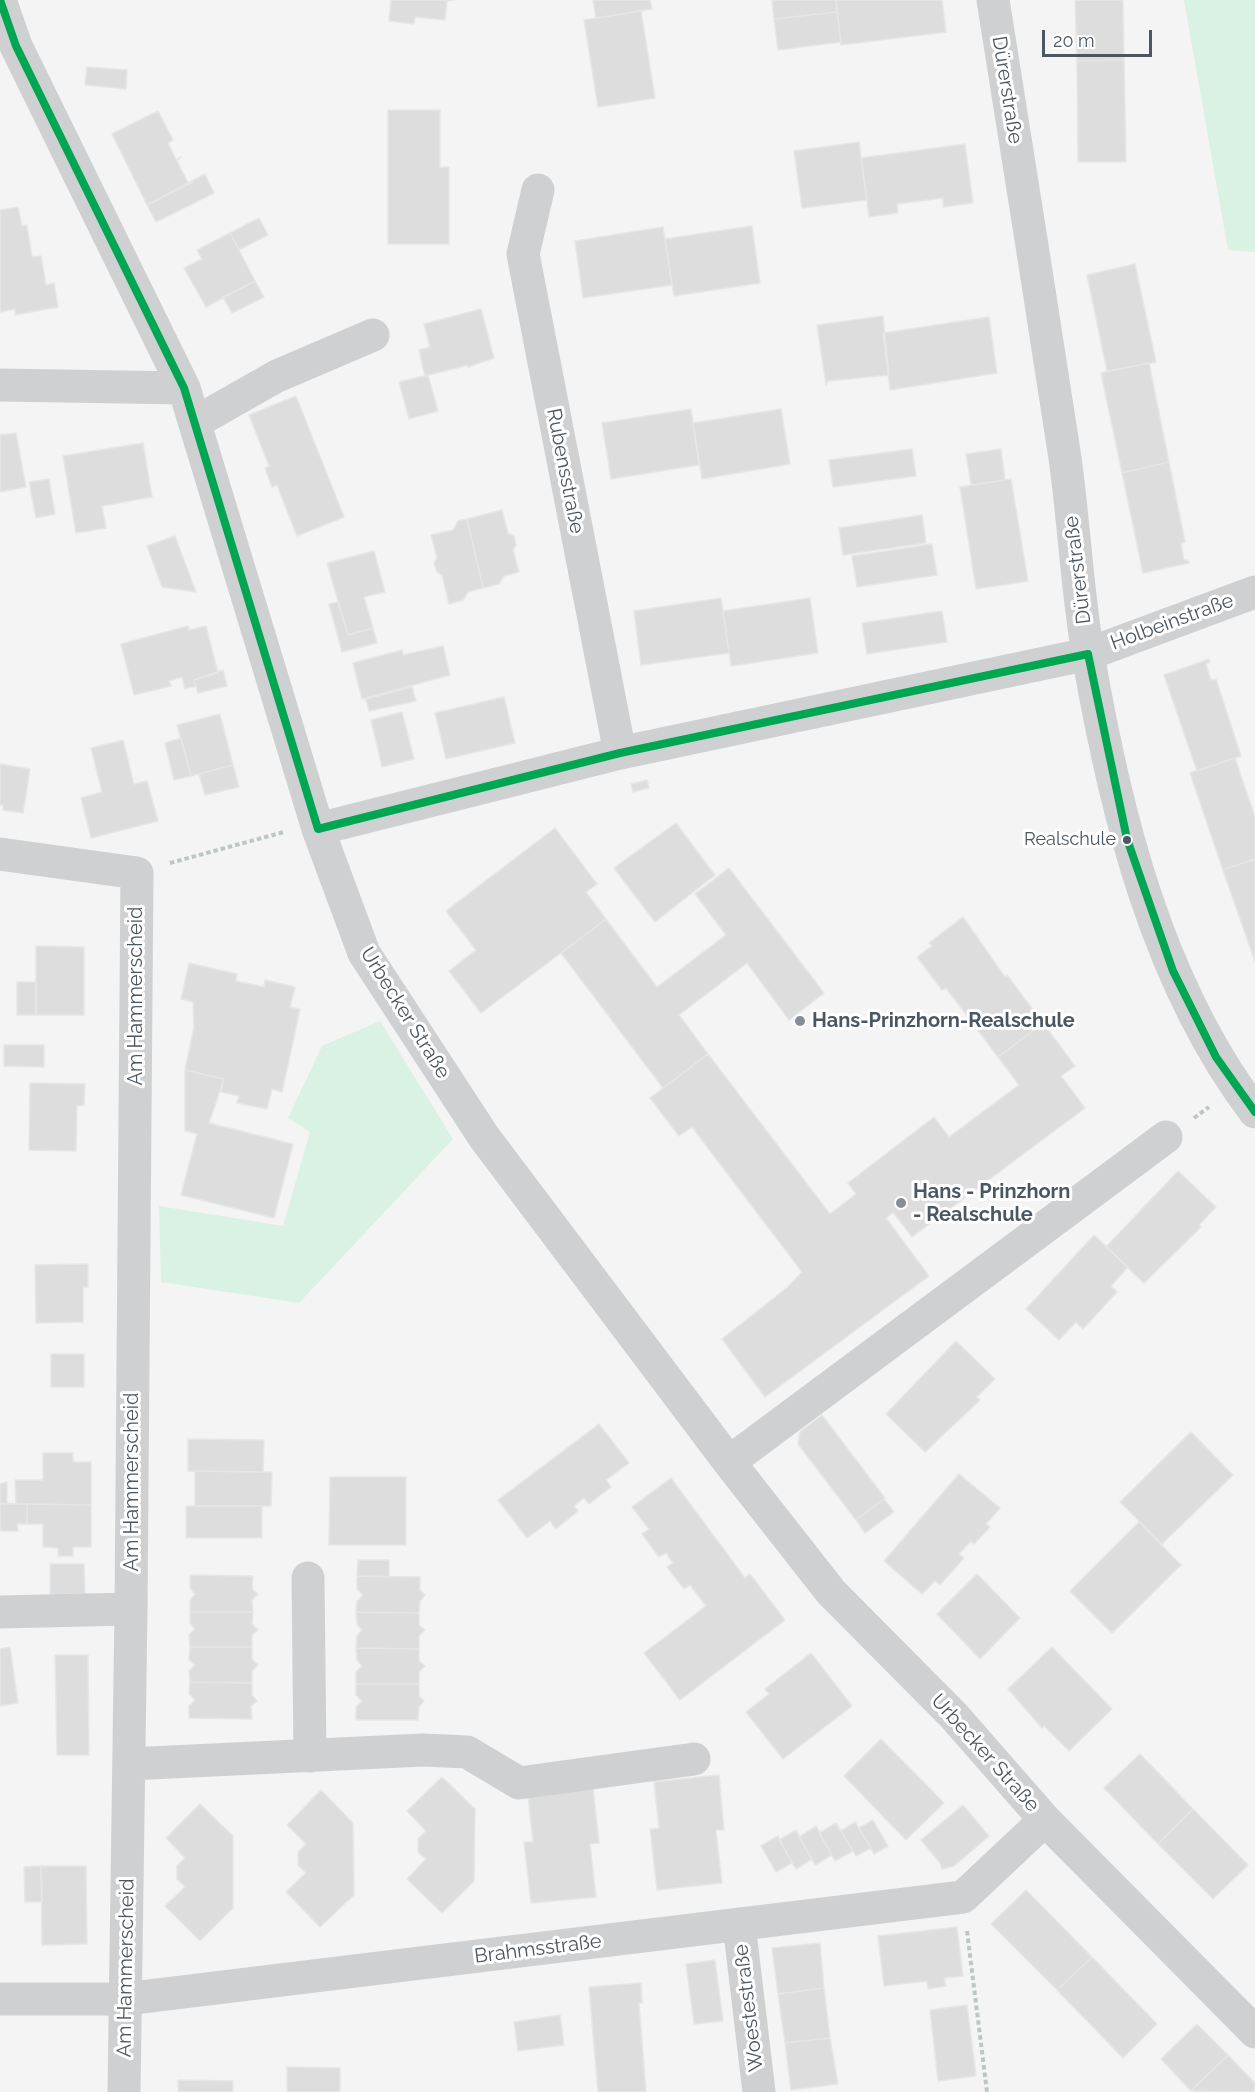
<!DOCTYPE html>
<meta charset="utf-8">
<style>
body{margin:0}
#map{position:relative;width:1255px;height:2092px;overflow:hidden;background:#f4f4f4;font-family:Raleway,sans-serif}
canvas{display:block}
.scale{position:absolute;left:1042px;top:30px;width:110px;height:27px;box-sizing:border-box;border:3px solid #4a5661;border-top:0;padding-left:8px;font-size:18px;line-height:21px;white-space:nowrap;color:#4a5661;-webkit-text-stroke:4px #fff;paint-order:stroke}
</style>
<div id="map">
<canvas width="1255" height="2092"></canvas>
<div class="scale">20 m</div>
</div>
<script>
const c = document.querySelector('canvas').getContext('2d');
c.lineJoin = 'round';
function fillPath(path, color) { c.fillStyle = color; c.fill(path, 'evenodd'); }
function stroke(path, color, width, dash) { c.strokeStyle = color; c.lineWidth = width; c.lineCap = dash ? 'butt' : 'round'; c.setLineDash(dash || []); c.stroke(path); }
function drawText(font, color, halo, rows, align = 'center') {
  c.font = font + ' Raleway,sans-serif'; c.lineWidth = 6; c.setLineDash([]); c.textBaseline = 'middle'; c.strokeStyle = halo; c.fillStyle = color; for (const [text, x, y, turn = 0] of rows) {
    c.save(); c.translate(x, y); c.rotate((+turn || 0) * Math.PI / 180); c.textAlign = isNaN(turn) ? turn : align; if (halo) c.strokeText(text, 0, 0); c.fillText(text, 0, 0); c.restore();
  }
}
fillPath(new Path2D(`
 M1184,0H1255V252L1228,250Z
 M380,1021L453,1139L299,1303L161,1282L159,1206L283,1226L310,1132L288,1118L322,1046Z`), '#d9f2e3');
const building = new Path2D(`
 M391,0H454L447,1L445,20L415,17L414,24L389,21Z
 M593,0H650L652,9L596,18Z
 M772,0H836L837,12L774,19Z
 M836,0H942L946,32L841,45Z
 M1075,0H1123L1124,60L1077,61Z
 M641,11L655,98L598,107L584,20Z
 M837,12L841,42L778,50L774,19Z
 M1124,60L1126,162H1078L1077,61Z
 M87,67L127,70L126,89L85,85Z
 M388,110H440V167H449V244H388Z
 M158,111L173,140L168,143L176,160L181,157L177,161L188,183L193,182L147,205L112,134Z
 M859,142L867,200L802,208L794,151Z
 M965,144L973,203L943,207V198L897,204L898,213L869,217L861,158Z
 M205,174L214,193L156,222L147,205Z
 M18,207L22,226L27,225L32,257L41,256L46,285L54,283L58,307L15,315V309L0,312V210Z
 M259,218L268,235L239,250L230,233Z
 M752,226L760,283L674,296L665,239Z
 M663,227L672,285L583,298L575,241Z
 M230,233L255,281L206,307L184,268L202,259L197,250Z
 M1135,264L1156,362L1107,371L1087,275Z
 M255,281L264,297L232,313L223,297Z
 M481,309L494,358L468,367V365L425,376L419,350L430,347L424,324Z
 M883,316L889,375L828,381L826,385L817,325Z
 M989,317L997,373L890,390L883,333Z
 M1149,363L1169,462L1122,473L1101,373Z
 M428,375L438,411L409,419L399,382Z
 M296,396L344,517L297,536L277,485L272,487L265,468L269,466L249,415Z
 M691,409L699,465L611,479L602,423Z
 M781,409L790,464L702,479L693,423Z
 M16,433L26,487L0,492V435Z
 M143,443L152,497L102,506L106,528L76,533L63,456Z
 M912,449L916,476L833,487L829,460Z
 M1001,449L1005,480L971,485L966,454Z
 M1169,462L1185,542L1181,543L1184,560H1188L1189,563L1143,573L1122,473Z
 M49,479L55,514L36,518L29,482Z
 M1011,479L1028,581L976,589L960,487Z
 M502,510L508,533L514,536L516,545L513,550L519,572L504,576L499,584L483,588L467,519Z
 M922,515L926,543L843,555L839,528Z
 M467,519L483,588L468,592L463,600L449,604L442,575L437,572L434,563L437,558L431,535L453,530L458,521Z
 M175,536L196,592L162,587L147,546Z
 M932,544L937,575L857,587L852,556Z
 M374,551L385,592L364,597L373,628L348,635L327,563Z
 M721,598L729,653L641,665L634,611Z
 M810,598L818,653L731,666L723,611Z
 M338,602L348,635L373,628L377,643L342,652L329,604Z
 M942,611L947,642L867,654L862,623Z
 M188,626L189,630L206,626L218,673L194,680L196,686L185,689L182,677L169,681L171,686L134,695L121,644Z
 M443,646L450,675L362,699L353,663L402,650L403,655Z
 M1209,659L1210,662L1206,664L1211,680L1216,679L1241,756L1197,771L1164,675Z
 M223,670L227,686L198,693L194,680Z
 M412,687L416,701L369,711L366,699Z
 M504,697L515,743L446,759L435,713Z
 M402,712L414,759L382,767L371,720Z
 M220,714L233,765L191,776L177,725Z
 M181,738L191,776L174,780L165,743Z
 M123,740L134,784L147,781L158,821L91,838L81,798L102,792L91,748Z
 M1235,758L1255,817V859L1223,870L1190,773Z
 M0,764L30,769L23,813L3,810V805H0Z
 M233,765L239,787L205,795L199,774Z
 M647,780L649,788L633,792L631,784Z
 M676,823L715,875L655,922L614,868Z
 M555,828L597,884L586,892L606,919L481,1013L449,971L476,950L446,911Z
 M1255,859V962L1223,870Z
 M729,868L824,993L789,1020L747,963L679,1015L708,1054L663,1088L561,953L606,919L657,987L726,935L695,894Z
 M963,917L1005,977L1007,975L1043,1023L998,1057L946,988L942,990L917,957L932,946L929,943Z
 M36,946L84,947V1015H36Z
 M189,963L237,974L236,981L264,987L265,980L295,987L290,1007L300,1009L282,1092L272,1089L267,1109L237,1103L239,1096L221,1092L224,1079L185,1070L194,1027L193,1002L181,999Z
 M17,982H36V1015H17Z
 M1043,1023L1075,1066L1061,1076L1085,1108L912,1237L893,1212L886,1218L929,1276L765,1397L722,1339L788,1287L802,1272L692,1127L679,1136L650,1098L708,1054L830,1214L856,1194L848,1183L934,1117L949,1137L1019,1085L998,1057Z
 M4,1045H44V1067L4,1066Z
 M185,1070L224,1079L209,1123L293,1144L274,1218L181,1195L197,1134L185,1131Z
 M30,1083L85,1084L84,1105L77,1106L76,1151L29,1150Z
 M1178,1171L1216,1207L1199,1225L1201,1227L1144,1283L1106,1247Z
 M1094,1235L1128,1267L1111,1286L1117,1292L1083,1329L1076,1322L1059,1340L1026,1309Z
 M88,1264V1287H83V1322L36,1323L35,1265Z
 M956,1341L995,1379L977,1397L980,1400L925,1452L886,1414Z
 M51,1354H84V1387H51Z
 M822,1415L885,1498L856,1520L798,1444L800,1432Z
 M599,1424L629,1463L606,1480L611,1487L589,1504L584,1498L574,1506L578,1511L556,1529L550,1521L527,1538L498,1500Z
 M1191,1432L1233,1475L1162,1544L1120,1502Z
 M188,1439L264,1440L263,1472L188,1471Z
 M43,1453H73V1462H91V1505L16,1504L15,1480H43Z
 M195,1471L272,1472L271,1506H195Z
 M959,1474L1000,1508L986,1524L990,1527L974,1544L971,1541L959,1554L964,1558L940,1585L935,1581L922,1594L884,1561Z
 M330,1477H406V1545H329Z
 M671,1478L745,1578L750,1574L785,1620L680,1700L644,1653L706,1606L690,1585L684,1589L667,1567L673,1563L666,1553L659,1557L642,1534L649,1529L632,1507Z
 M7,1482V1503L16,1504H0V1484Z
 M884,1499L894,1512L865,1533L856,1520Z
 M0,1504H27V1524H17L18,1531H0Z
 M27,1504L91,1505V1547H73V1556H58V1548L43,1547V1524H27Z
 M186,1506H262V1538H186Z
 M1139,1522L1181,1565L1112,1633L1070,1591Z
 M358,1560H389V1577L357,1576Z
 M50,1564H84L85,1594L50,1595Z
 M977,1574L1020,1618L980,1659L937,1614Z
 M190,1575L253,1576L252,1589L258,1594L252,1600L253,1612H190V1600L195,1594L190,1588Z
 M357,1576L420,1577V1590L425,1595L420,1601L419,1613L356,1612L357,1601L363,1595L357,1589Z
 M190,1612H253L252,1624L258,1630L252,1635V1647H190L189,1635L195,1629L190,1623Z
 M356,1612L419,1613V1625L425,1630L419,1636V1649L356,1648L357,1636L362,1630L357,1624Z
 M10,1647L18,1703L0,1706V1649Z
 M190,1647H252V1659L258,1665L252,1671V1683L190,1682L189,1671L195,1665L189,1660Z
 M1052,1647L1112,1709L1069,1751L1044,1726L1042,1728L1008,1689Z
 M356,1648L419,1649V1661L425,1666L419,1672V1684H356V1672L362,1666L357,1660Z
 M811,1653L852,1706L783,1759L746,1712L769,1694L765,1689Z
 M55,1655H88L89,1755H57Z
 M190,1682L252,1683V1695L257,1701L251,1706L252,1719L189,1718V1706L195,1700L189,1694Z
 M356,1684H419V1696L424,1701L419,1707L418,1720H356V1707L362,1701L356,1695Z
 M881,1739L944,1803L906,1840L844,1776Z
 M1140,1754L1193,1809L1158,1844L1104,1788Z
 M719,1775L724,1830H716L722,1883L657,1890L650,1829L659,1828L654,1782Z
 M442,1777L475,1809L474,1881L442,1913L407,1879L426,1859L418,1852V1839L426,1831L407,1811Z
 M593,1788L599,1843L590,1844L596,1897L531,1903L524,1842H533L528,1795Z
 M321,1790L353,1823L354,1895L320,1927L286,1892L306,1873L298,1865V1852L306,1844L287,1825Z
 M200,1804L233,1836V1908L200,1941L165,1906L185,1887L177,1879V1866L185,1858L166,1838Z
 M963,1805L989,1836L954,1866L942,1869L940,1863L921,1840Z
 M1193,1809L1248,1865L1213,1899L1158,1844Z
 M873,1820L888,1846L874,1854L859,1828Z
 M855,1822L871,1848L856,1856L841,1831Z
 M836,1823L853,1851L835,1861L819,1833Z
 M816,1826L832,1855L815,1865L799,1837Z
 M796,1830L812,1859L796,1869L779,1840Z
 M778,1836L792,1863L776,1872L761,1846Z
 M41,1866L42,1902H25L24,1867Z
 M41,1866H86L87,1944L42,1945Z
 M1026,1890L1092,1957L1057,1990L991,1924Z
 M957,1927L963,1976L944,1978L946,1986L928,1989L927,1981L884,1986L878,1936Z
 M820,1943L824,1988L778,1994L772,1948Z
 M1092,1957L1157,2024L1123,2058L1057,1990Z
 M715,1960L723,2021L694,2024L686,1964Z
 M641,1983L642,2003H639L646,2092H598L589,1987Z
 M824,1988L830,2038L785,2043L778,1994Z
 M967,2005L976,2076L938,2081L930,2010Z
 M560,2015L564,2045L518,2051L514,2022Z
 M1197,2024L1228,2055L1191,2091L1161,2059Z
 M830,2038L838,2084L791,2090L785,2043Z
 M1228,2055L1255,2083L1254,2092L1191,2091Z
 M287,2067L340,2068V2092H287Z
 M178,2080L233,2081V2092H178Z`);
fillPath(building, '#ddddde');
stroke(building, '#e5e6e7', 1.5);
stroke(new Path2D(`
 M170,863L284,832
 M1194,1118L1209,1107
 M967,1931L987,2092`), '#bcc7c4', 4, [4.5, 3]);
stroke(new Path2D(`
 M0,0L16,46L184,388L318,829L364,953L484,1137L729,1462L831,1592L954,1716L1045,1820L1255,2032
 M993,0C1017,153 1042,305 1065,458C1074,523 1077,589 1088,654C1115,812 1157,983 1255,1112
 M538,190L523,254L620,753
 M0,385L184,388
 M196,422L277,376L373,335
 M318,829L620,753L1088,654L1255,592
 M0,854L137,873L131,1609L124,2092
 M729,1462L1166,1137
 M308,1578L310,1756
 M0,1612L131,1609
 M129,1764L423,1750L467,1752L519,1783L694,1759
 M739,1924L759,2092
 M0,1999H125L963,1897L1045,1820`), '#ced0d2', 33);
stroke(new Path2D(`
 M0,0L16,46L184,388L318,829L620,753L1088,654L1127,839L1173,971L1216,1057L1255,1112`), '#00a651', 8);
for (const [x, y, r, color] of [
 [1127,840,5,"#4a5661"],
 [800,1021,6,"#868d94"],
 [901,1203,6,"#868d94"]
]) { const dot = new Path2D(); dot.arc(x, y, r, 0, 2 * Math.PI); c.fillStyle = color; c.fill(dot); stroke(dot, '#fff', 2); }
drawText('18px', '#4a5661', '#fff', [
 ["Realschule",1116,840]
], 'right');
drawText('20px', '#4a5661', '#fff', [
 ["Dürerstraße",1007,90,81],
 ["Rubensstraße",565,471,79],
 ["Dürerstraße",1078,570,-97],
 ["Holbeinstraße",1172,622,-20],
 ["Am Hammerscheid",136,996,-90],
 ["Urbecker Straße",405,1013,58],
 ["Am Hammerscheid",132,1482,-90],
 ["Urbecker Straße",985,1753,48],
 ["Brahmsstraße",538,1949,-7],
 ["Am Hammerscheid",126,1968,-89],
 ["Woestestraße",749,2008,-97]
]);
drawText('bold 20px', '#4a5661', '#fff', [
 ["Hans-Prinzhorn-Realschule",812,1021],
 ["Hans - Prinzhorn",913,1192],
 ["- Realschule",913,1215]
], 'left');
</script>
